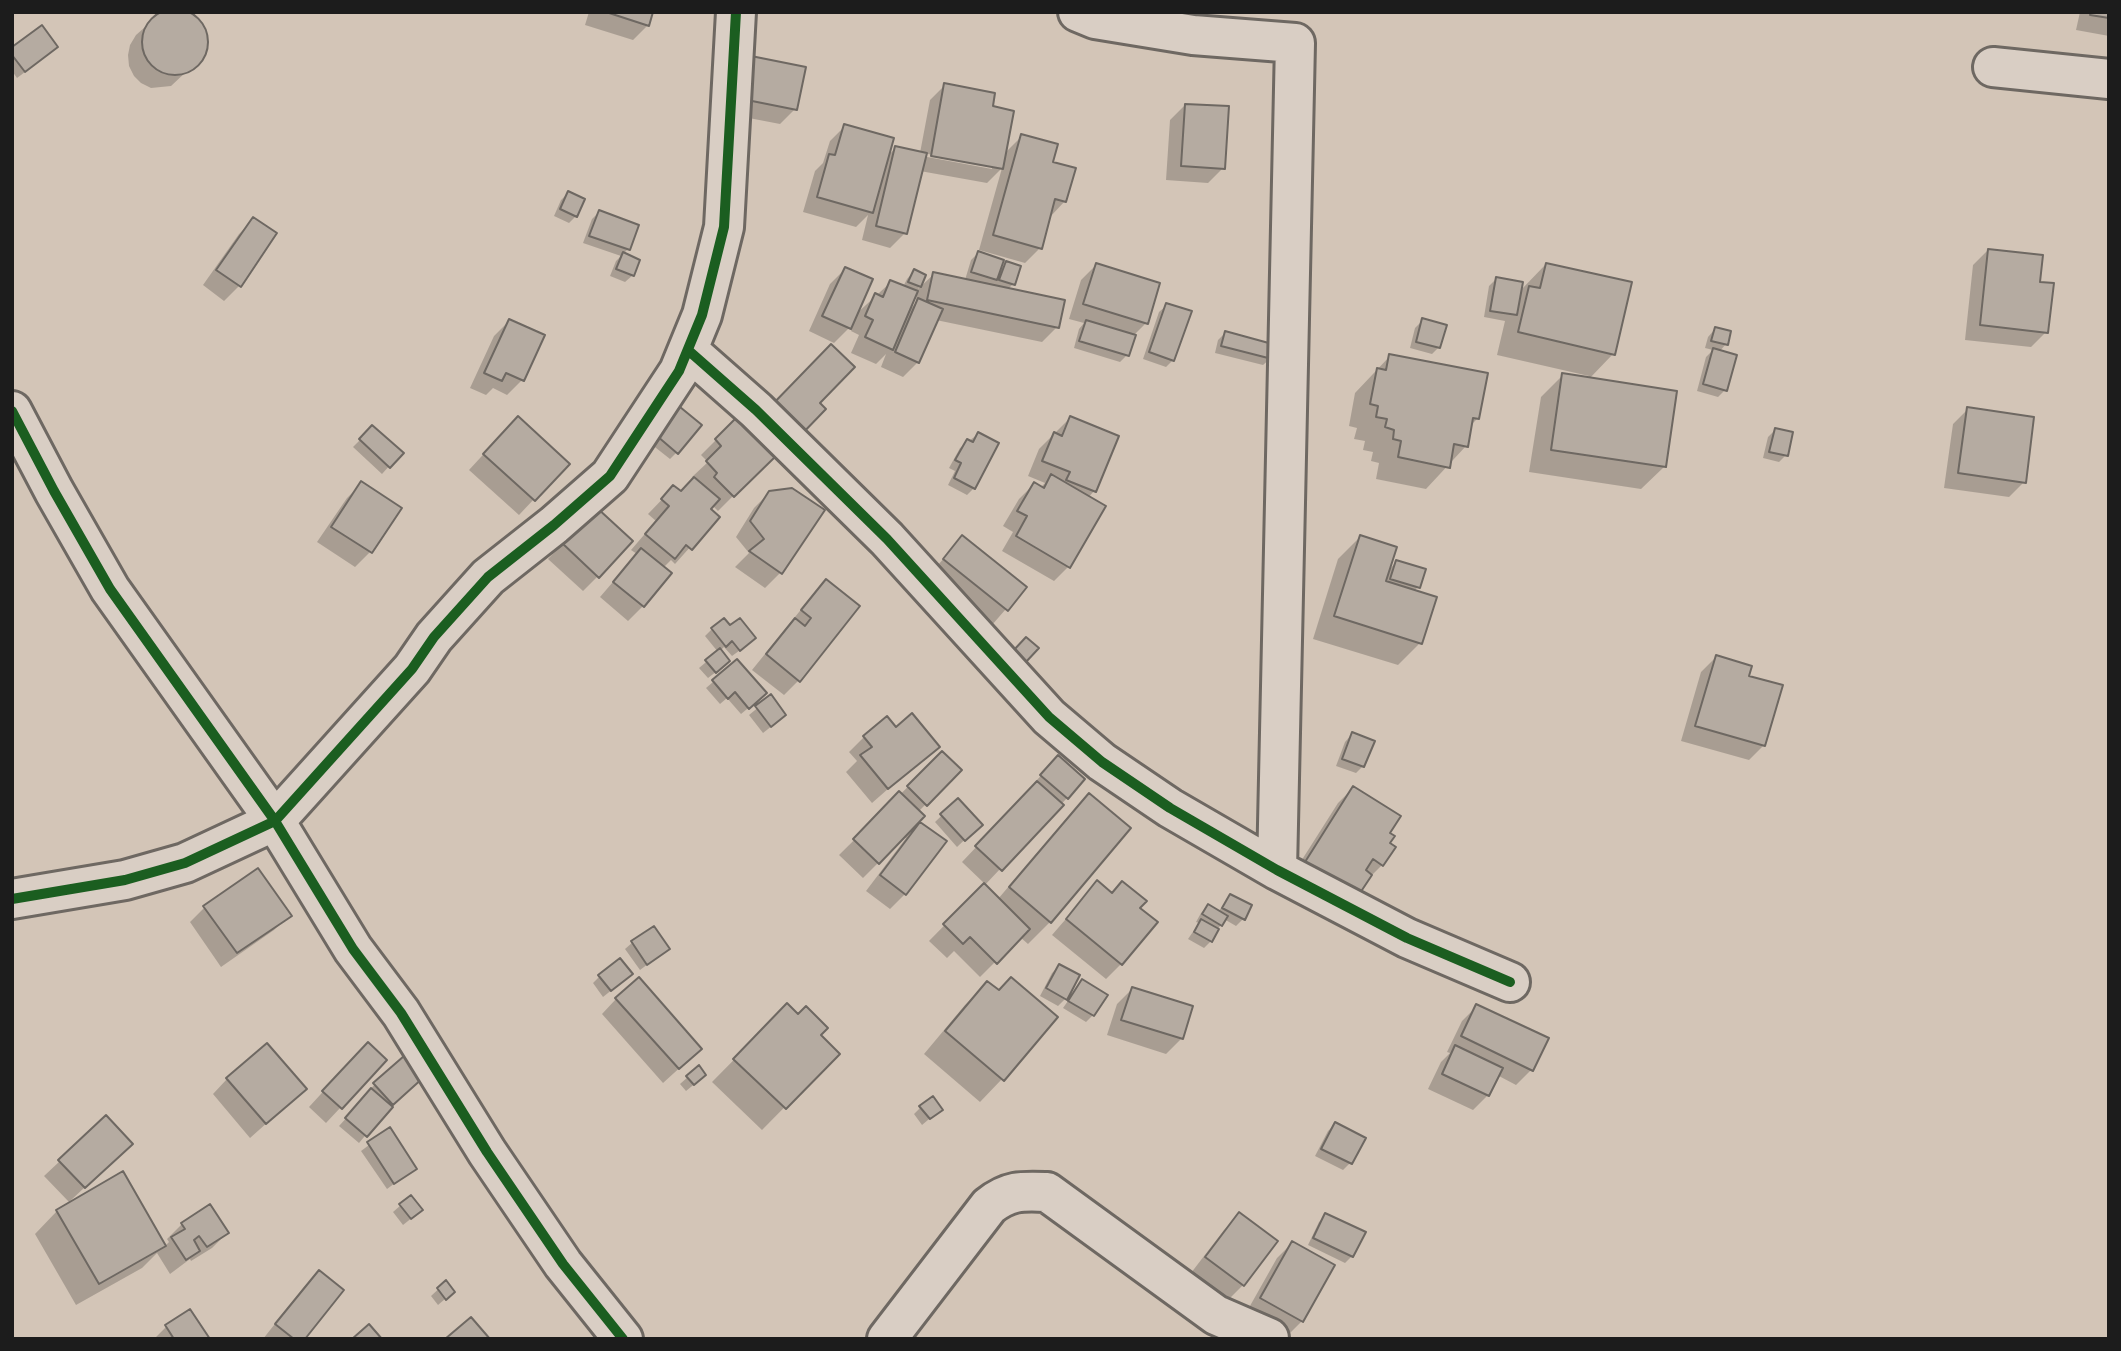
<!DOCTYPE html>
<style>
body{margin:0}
#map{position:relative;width:2121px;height:1351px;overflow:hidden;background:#d3c5b7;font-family:Pangolin,sans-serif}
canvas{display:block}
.frame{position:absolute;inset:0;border:14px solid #1c1c1c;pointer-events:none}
</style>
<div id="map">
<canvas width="2121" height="1351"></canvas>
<div class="frame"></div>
</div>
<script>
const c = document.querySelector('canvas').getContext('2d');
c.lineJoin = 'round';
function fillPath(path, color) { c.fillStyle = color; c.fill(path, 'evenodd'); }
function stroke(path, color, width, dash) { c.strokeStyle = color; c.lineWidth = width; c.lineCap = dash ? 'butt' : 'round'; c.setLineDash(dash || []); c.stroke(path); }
fillPath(new Path2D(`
 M186,12L199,21L205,29L206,48L202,57L171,86L151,88L141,83L134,76L129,66L128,55L130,45L136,35L161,13Z
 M589,12H651L648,25L633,40L585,25Z
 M2080,12H2109V36L2076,30Z
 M12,50L49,54L17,78L12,71Z
 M751,58L795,109L780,124L728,114Z
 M945,85L991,108L1005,153L1022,136L1051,163L1065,201L1050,217L1040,248L1025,263L979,250L1002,168L987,183L920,171L905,233L890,248L862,240L868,215L856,227L803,212L815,171L823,163L830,141L845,126L887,156L896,148L920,153L930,100ZM922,153L992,165V169L922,156Z
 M1185,105L1223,168L1208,183L1166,180L1170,120Z
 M568,193L576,216L569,223L554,216L561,200Z
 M599,212L637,226L628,249L623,254L633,275L625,282L610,276L616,261L621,256L583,243L592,219Z
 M254,219L239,286L224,301L203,285L239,234Z
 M1988,250L2038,283L2046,332L2031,347L1965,340L1973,265Z
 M978,253L999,271L1007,263L1013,284L1008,289L1057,327L1042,342L936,320L918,362L903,377L881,367L886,354L876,364L851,353L859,335L851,331L854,323L834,343L809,331L830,284L845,269L855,315L891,282L903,287L907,279L914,271L924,276L918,289L934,274L965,280L971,260ZM917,290L916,303L908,311Z
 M1546,264L1613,354L1589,379L1664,467L1641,489L1529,472L1541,397L1563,375L1588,379L1589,376L1497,355L1505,321L1484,317L1489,286L1496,279L1520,291Z
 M1096,265L1146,323L1134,335L1127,355L1120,362L1074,348L1079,329L1084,323L1069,319L1081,280Z
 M1167,305L1173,360L1166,367L1143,359L1159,312Z
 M1423,320L1439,347L1432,354L1410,348L1415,328Z
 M509,321L522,380L507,395L493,388L486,395L470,388L494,336Z
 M1715,329L1726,344L1719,352L1725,390L1718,397L1697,391L1706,357L1713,350L1705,348L1708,337Z
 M1225,333L1271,358L1263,365L1215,353L1218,340Z
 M1390,356L1478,418L1470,426L1466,446L1426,489L1376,479L1379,463L1371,461L1373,452L1363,450L1365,441L1354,439L1357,428L1349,426L1355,393Z
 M1968,409L2024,482L2009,497L1944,488L1953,424Z
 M673,416L677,452L670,459L651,444Z
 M738,418L774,455L718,511L712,505L708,509L717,517L675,564L671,560L663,568L643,606L628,621L600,597L637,554L631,550L656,521L648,514L674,487L681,493L694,479L692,477L708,462L701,455Z
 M1070,418L1117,437L1094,491L1088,498L1069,566L1054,581L1002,551L1013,532L1003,526L1019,499L1034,484L1040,488L1045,483L1028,476L1039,449Z
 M372,428L401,453L382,474L353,447Z
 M1775,430L1786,455L1779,462L1763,458L1768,437Z
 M503,433L567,464L519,515L469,470Z
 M978,434L974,488L967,495L948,485L955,471L949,468L960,448Z
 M362,483L399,509L370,552L355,567L317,542L347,498Z
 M770,492L823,510L780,573L765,588L735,567L749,553L736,537L754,508Z
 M596,509L598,576L583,591L548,559Z
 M963,537L1025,587L992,625L929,575Z
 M1360,537L1387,572L1396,562L1418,587L1414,591L1420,643L1398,665L1313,639L1338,559Z
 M826,581L799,680L784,695L752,670L812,596Z
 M712,629L747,645L732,656L724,647L720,651L721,668L708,678L699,668L718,652L705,636Z
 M1716,657L1747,677L1764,745L1749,760L1681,741L1701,672Z
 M713,682L758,700L741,714L727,698L720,704L706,688Z
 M771,697L777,722L763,733L749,715Z
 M896,729L937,746L872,803L846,772L857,761L849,752L864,737Z
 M1352,734L1363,766L1356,773L1336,766L1345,742Z
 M942,753L960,770L918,812L917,822L944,841L905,894L890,909L866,891L906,838L904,837L863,878L839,855Z
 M1058,758L1067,798L984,886L998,899L1067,818L1089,795L1050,922L1028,944L1020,937L980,977L954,951L947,958L929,941L985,884L962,862L1036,784L1034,783Z
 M1353,788L1387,834L1388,843L1394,847L1382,865L1367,880L1291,877L1338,803Z
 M958,800L980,825L957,847L935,822Z
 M1097,883L1111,894L1138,909L1121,964L1106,979L1052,935Z
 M1230,896L1243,919L1236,926L1224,919L1211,941L1204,948L1188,939L1199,923L1196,922L1201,913L1208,906L1218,912Z
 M205,907L289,915L274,930L221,967L190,922Z
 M633,942L668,949L640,970L625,949Z
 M1059,966L1068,996L1058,1006L1040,996L1052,973Z
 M600,976L623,981L603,997L593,983Z
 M1082,981L1093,1015L1086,1022L1063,1008Z
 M988,983L998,992L1002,1079L980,1102L924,1054L965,1005Z
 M1132,989L1191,1007L1181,1039L1166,1054L1107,1035L1117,1004Z
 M616,999L685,1063L663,1083L602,1014Z
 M787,1006L837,1054L762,1130L712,1082Z
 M1477,1006L1531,1070L1516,1085L1497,1075L1488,1095L1473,1110L1428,1089L1441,1062L1450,1053L1447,1052L1462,1021Z
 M403,1058L414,1084L390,1106L359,1143L339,1126L369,1093L367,1092Z
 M353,1059L385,1060L326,1123L309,1107Z
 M698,1068L697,1082L686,1091L680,1084Z
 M227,1079L305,1089L250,1138L213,1094Z
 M921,1107L941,1109L922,1125L914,1114Z
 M106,1118L115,1159L69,1202L44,1176Z
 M1335,1124L1363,1139L1350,1163L1343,1170L1315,1156L1328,1131Z
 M389,1130L414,1169L387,1189L361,1151Z
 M401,1205L413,1217L403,1225L393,1212Z
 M57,1211L164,1247L169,1242L167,1239L182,1224L227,1233L212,1248L191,1261L190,1259L170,1274L157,1253L142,1268L76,1305L35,1234Z
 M1239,1215L1275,1241L1243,1285L1228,1300L1191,1273L1224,1230Z
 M1326,1215L1352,1256L1345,1263L1308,1245L1319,1222Z
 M1292,1243L1302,1321L1287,1336L1246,1313L1277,1258Z
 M319,1272L303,1339H263L304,1287Z
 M445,1283V1299L438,1305L431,1296Z
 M166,1327L208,1339H154Z`), '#0003');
const building = new Path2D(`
 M142 42a33 33 0 1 1 66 0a33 33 0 1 1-66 0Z
 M606,12H653L649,26Z
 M2091,12H2109V18L2090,15Z
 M42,25L58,47L25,72L12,55V47Z
 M751,56L806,67L797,110L742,99Z
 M944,83L995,93L993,106L1014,111L1003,169L931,156Z
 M1185,104L1229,106L1225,169L1181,166Z
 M844,124L894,138L873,213L817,197L829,154L835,155Z
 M1021,134L1058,144L1053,162L1076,168L1066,202L1055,199L1042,249L993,235Z
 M895,146L927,153L907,234L876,226Z
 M568,191L585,199L577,217L560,209Z
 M599,210L639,225L630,250L589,236Z
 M253,217L277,233L241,287L216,270Z
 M1988,249L2043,255L2040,282L2054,283L2048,333L1980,325Z
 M978,251L1004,260L997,280L971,272Z
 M623,252L640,260L634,276L616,269Z
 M1006,261L1021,266L1015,285L999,280Z
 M1096,263L1160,283L1148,324L1083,304Z
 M1546,263L1632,282L1615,355L1518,332L1529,286L1540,288Z
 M845,267L873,279L851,329L822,316Z
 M914,269L926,275L921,287L908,282Z
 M933,272L1065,300L1059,328L927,300Z
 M1496,277L1523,282L1517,315L1490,311Z
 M890,280L918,291L893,350L865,337L873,320L865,316L875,293L883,297Z
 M918,298L943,309L919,363L895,352Z
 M1166,303L1192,311L1174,361L1149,352Z
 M1422,318L1447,325L1440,348L1416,342Z
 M509,319L545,335L524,381L506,373L502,381L484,373Z
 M1086,320L1136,335L1129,356L1079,341Z
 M1715,327L1731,331L1728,345L1711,341Z
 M1225,331L1276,345L1272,359L1221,346Z
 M831,344L855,367L820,403L826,409L798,438L768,409Z
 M1713,348L1737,355L1727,391L1703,384Z
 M1389,354L1488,373L1479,419L1473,418L1468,447L1454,444L1450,468L1398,457L1401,441L1393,439L1394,430L1385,427L1387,419L1376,417L1378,406L1370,404L1377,368L1386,370Z
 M1562,373L1677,391L1666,467L1551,450Z
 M680,407L702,425L678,454L657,436Z
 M1967,407L2034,417L2026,483L1958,473Z
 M518,416L570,464L535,501L483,454Z
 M738,416L777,455L734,497L714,477L717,473L706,461L721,446L715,439Z
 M1070,416L1119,436L1096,492L1066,480L1070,472L1042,461L1054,432L1062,436Z
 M372,425L404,453L390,468L359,439Z
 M1775,428L1793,432L1788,456L1769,452Z
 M978,432L999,443L975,489L954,478L961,463L955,460L967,439L973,442Z
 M1051,474L1106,506L1070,568L1016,536L1027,516L1017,511L1034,482L1044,488Z
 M694,477L720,499L711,509L720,517L692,550L686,545L675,559L645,534L669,506L661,499L673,485L681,491Z
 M361,481L402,508L372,553L331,527Z
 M792,488L825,510L782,574L749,551L764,539L750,521L769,491Z
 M596,507L633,541L599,578L562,543Z
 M962,535L1027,587L1008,611L943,559Z
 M1360,535L1397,547L1386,581L1437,597L1422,644L1334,616Z
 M641,548L672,573L644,607L613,582Z
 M1396,560L1426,569L1420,588L1390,579Z
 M826,579L860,606L800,682L766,654L795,618L805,626L811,618L801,610Z
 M724,618L730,625L740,618L756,638L740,651L732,641L726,647L711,628Z
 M1026,637L1039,648L1025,663L1013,651Z
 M720,648L730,661L716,673L705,660Z
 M1716,655L1752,666L1749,676L1783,685L1765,746L1695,726Z
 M737,659L767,693L749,709L735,692L728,699L712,680Z
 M771,694L786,715L771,727L755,706Z
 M912,713L940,747L888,789L860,755L872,747L863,736L887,716L896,727Z
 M1352,732L1375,741L1364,767L1342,759Z
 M942,751L962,770L927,806L907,786Z
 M1058,755L1085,779L1068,799L1040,775Z
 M1037,781L1064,805L1002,871L975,846Z
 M1353,786L1401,816L1390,833L1395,836L1390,843L1396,847L1383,866L1373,859L1366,870L1372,875L1358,896L1305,862Z
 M899,791L925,816L879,864L853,839Z
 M1089,793L1131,828L1051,923L1009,887Z
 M958,798L983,825L965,841L940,814Z
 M920,822L947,841L906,895L880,875Z
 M258,868L292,916L237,953L203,906Z
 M1097,880L1112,893L1122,881L1147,901L1140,908L1158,922L1122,965L1066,919Z
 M984,883L1030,929L997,964L970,937L963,944L943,924Z
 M1230,894L1252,905L1245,920L1222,908Z
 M1208,904L1228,916L1222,926L1202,914Z
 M1201,919L1219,929L1212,942L1194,932Z
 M654,926L670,949L647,965L631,941Z
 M620,958L633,974L611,991L598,975Z
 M1059,964L1080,975L1067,1000L1046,988Z
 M639,977L702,1049L679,1069L615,998Z
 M1011,977L1058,1017L1004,1081L945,1031L987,981L999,990Z
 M1082,979L1108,995L1094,1016L1068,1001Z
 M1132,987L1193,1006L1183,1039L1121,1020Z
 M787,1003L798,1014L806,1006L828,1028L821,1035L840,1054L786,1109L733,1059Z
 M1476,1004L1549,1038L1533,1071L1461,1036Z
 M368,1042L387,1060L342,1109L322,1091Z
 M267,1043L307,1089L266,1124L226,1078Z
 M1455,1045L1503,1068L1489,1096L1442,1074Z
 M404,1056L424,1077L393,1105L373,1083Z
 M699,1065L706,1075L694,1085L686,1076Z
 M371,1088L393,1107L367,1137L345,1118Z
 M933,1096L943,1110L930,1119L919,1106Z
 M106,1115L133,1144L85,1188L58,1160Z
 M1335,1122L1366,1138L1352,1164L1321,1149Z
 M390,1127L417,1169L394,1184L367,1142Z
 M123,1171L166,1246L99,1284L56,1210Z
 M411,1195L423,1210L411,1219L399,1204Z
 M210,1204L229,1233L207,1247L199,1236L194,1240L200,1251L186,1260L171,1237L185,1229L181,1223Z
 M1239,1212L1278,1241L1244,1286L1205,1257Z
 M1325,1213L1366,1232L1353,1257L1313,1238Z
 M1292,1241L1335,1265L1303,1322L1260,1298Z
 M319,1270L344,1290L305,1339H294L275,1324Z
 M446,1280L455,1292L446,1300L437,1288Z
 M190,1309L210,1339H174L165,1325Z
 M471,1317L490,1339H445Z
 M369,1324L382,1339H352Z`);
fillPath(building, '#b5aba1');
stroke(building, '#6e6862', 2);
const street = new Path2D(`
 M1078,12L1095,19L1193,35L1295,43L1277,870
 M1993,67L2109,79
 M689,351L756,410L887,539L1049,717L1102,762L1170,808L1277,870L1407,938L1510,982
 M12,411L54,491L110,589L275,821L353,949L401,1013L487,1152L563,1264L623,1339
 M12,899L125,880L185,863L275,821L412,669L434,637L488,577L554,525L610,476L679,371L702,315L724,227L736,12
 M887,1339L989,1206C1009,1190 1022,1191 1047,1192L1216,1315L1269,1338`);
stroke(street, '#6e6862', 44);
stroke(street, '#d9cec4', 38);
stroke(new Path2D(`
 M689,351L756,410L887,539L1049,717L1102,762L1170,808L1277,870L1407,938L1510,982
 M12,411L54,491L110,589L275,821L353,949L401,1013L487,1152L563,1264L623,1339
 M12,899L125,880L185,863L275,821L412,669L434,637L488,577L554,525L610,476L679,371L702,315L724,227L736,12`), '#1b5e20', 10);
</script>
